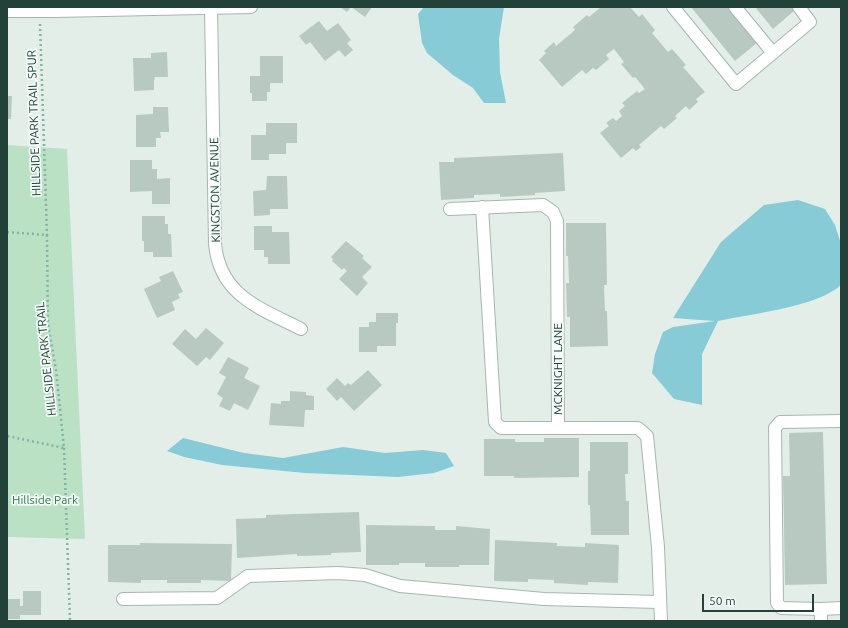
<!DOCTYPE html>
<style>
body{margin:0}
#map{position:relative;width:848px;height:628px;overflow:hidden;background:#e3eee9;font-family:Ubuntu,sans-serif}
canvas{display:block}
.frame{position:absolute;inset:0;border:8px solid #214139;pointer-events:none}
.scale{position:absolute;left:702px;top:594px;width:112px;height:18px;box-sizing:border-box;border:2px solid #214139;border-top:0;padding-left:5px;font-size:12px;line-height:14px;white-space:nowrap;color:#214139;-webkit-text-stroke:3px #f4faf7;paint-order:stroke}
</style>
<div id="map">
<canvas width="848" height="628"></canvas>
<div class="frame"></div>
<div class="scale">50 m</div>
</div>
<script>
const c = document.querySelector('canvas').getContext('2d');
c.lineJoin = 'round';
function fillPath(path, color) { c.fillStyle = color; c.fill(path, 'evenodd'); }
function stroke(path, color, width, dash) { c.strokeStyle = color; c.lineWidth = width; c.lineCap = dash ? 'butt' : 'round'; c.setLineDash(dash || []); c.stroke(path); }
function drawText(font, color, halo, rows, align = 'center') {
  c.font = font + ' Ubuntu,sans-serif'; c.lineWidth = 3.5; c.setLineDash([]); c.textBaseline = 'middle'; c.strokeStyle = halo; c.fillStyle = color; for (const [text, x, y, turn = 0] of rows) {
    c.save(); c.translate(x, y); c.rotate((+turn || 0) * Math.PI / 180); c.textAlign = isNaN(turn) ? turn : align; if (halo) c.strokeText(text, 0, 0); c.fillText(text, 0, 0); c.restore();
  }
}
fillPath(new Path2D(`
 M7,145L67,149L85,539L7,537Z`), '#bbe1c5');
fillPath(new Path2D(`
 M424,7H504L499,39L500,72L506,103H484L473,88L453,75L427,53L422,43L418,14Z
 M798,200L825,209L835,225L841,244V285C817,307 750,314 718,321L702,354V405L674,399L652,373L655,354L663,332L673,327L715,321L673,318L721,242L764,205Z
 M183,438L244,453L283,458L343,447L385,453L423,450L446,453L454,466L434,473L398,477L305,473L222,465L184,457L167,451Z`), '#87cbd7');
fillPath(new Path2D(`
 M340,7H372L365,17L351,7L347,12Z
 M601,7H630L639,17L642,14L655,30L652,33L668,52L672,49L686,65L683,67L705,92L696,99L698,102L689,110L686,106L675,116L677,118L664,129L661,126L639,145L641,147L636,151L633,148L621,158L600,133L609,126L606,123L613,118L616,121L622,116L619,111L625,106L622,103L637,91L639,93L645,89L635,77L633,78L621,64L624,62L614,49L606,55L609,59L596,70L593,68L586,74L582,70L562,87L539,60L546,53L544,51L554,42L556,46L575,30L573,27L587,15L589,17Z
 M691,7H728L758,42L735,61Z
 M755,7H793L795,10L773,29Z
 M319,21L327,31L338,23L351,40L347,43L353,50L345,57L339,50L325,61L310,42L306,45L299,36Z
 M167,52L168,77H155L154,81V90L134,91L133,58H151V53Z
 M260,56H283V83H270V92H267V101H252V93H250V76H260Z
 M7,96H12L11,119H7Z
 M153,107H168L169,132H160L161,138H156V147H136V115L153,114Z
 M266,123H297V143H286V154H269V160H251V135H266Z
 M563,153L565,191L535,193V195L500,197V194L474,195V198L441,200L439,162H454V158Z
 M130,160H152V169H157V179L170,178V204H152V191L130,192Z
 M267,176H287L288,209H270V215L254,216L253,191L266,190Z
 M142,216H165V224H168V234H171L172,257H153V252H144V241H142Z
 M566,223H606L607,285H604L605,311H607L608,346L570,347V317H567L566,283H569L568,256H566Z
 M254,226H272V232H289L290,264H268V257H264V250H254Z
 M346,241L364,256L362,258L372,267L362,277L368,283L357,296L339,279L347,271L344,268L342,270L332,261L333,259L331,257Z
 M173,271L183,292L178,294L180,298L172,302L175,310L157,318L144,289L161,281L159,277Z
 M376,313H398V323H396V346H377V352H359V327H369V322H376Z
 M206,328L224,343L210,360L206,357L197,366L172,344L185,329L196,339Z
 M228,357L249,368L244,378L260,386L248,410L234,403L230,411L219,406L223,398L217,394L226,377L219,373Z
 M368,370L382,385L354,411L341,397L337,401L326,389L337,378L345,386L348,383L351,385Z
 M290,391L306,392V395L314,396V410H305L304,427L269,425L271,403L281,404V401H290Z
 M823,432L827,584L785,585L783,476H790L789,433Z
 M544,438H579V477L514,478V476H484V439H515V442H544Z
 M590,442H628V474H625L626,501H629V535H591L590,505H588V471H590Z
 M359,512L361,552L331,553V555L297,556V554L237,558L236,519L266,518V515Z
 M366,525L435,526V530H456V526L490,529L489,565H459V567H425V563H399V565H366Z
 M495,540L557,543V546L585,547V543L619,545L618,583L588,582V585L554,583V580L528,579V582L494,581Z
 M140,543L232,544L231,581L201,580V583H167V580H141V583L108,582V545H140Z
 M23,591H41V615H20V619H7V599H20V606H23Z`), '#b8c9c2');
const minor = new Path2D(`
 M673,7L736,84L810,22L799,7
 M735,7L773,53
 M211,8L215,244C220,296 260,308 301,329
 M7,11H55L251,7
 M482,207L495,422L501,428H558
 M450,209L543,205L553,212L557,221L558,428H638L647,436L658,547L661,621
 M123,599L217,598L248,576L338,573L365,575L400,586L544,599L659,602
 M821,609L781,608L777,603L775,428L780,422L841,421
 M821,621V609L841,608`);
stroke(minor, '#a5b7b1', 14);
stroke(new Path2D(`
 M40,24L47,235
 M7,232L47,235L48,324L56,370L64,448L7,436
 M64,448L70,621`), '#81b4a4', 2.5, [2, 3]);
stroke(minor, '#fff', 12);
drawText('12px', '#214139', '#f4faf7', [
 ["HILLSIDE PARK TRAIL SPUR",34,123,-92],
 ["KINGSTON AVENUE",215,190,-91],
 ["HILLSIDE PARK TRAIL",46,359,-96],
 ["MCKNIGHT LANE",558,369,-90]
]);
drawText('12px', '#287c48', '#f4faf7', [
 ["Hillside Park",45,500]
]);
</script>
